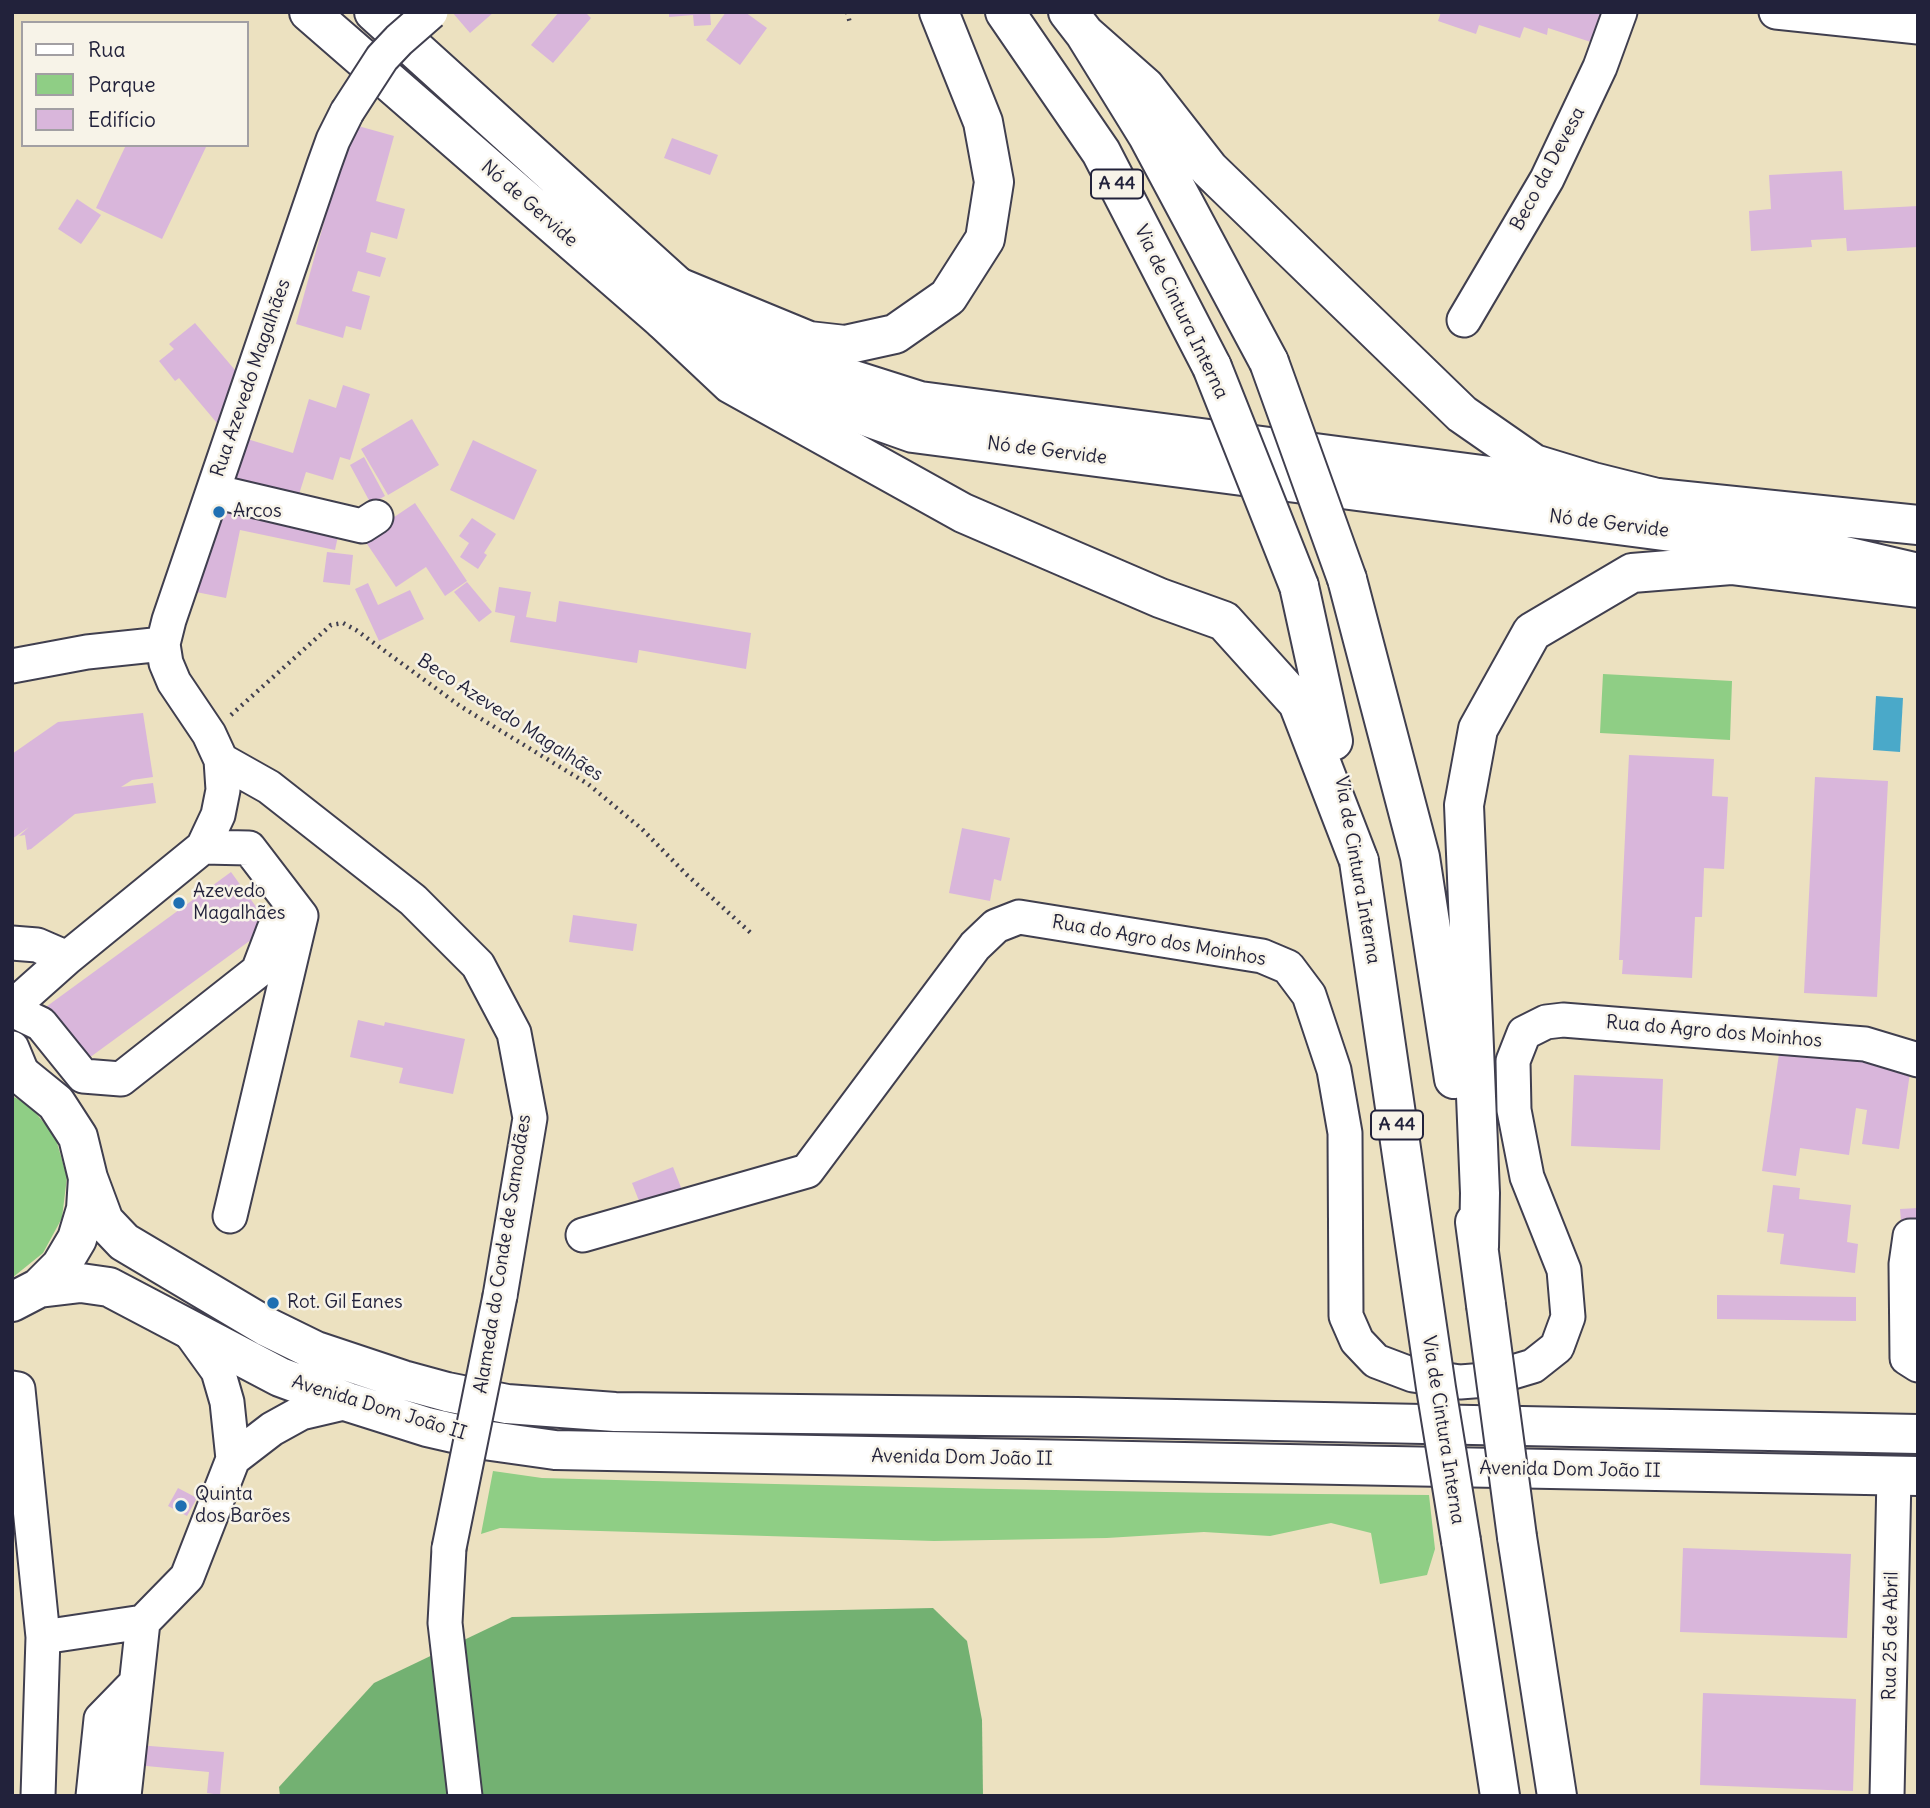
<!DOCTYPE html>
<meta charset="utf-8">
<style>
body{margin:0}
#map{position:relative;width:1930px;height:1808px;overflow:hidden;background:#ece1c0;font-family:Delius,sans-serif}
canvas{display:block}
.frame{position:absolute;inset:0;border:14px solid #22223b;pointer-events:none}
.legend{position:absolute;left:21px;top:21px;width:228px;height:126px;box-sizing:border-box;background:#f7f3e8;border:2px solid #a29fa3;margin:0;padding:9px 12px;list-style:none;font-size:21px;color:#22223b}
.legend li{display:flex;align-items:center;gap:14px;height:35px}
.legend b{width:35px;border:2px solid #a29fa3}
</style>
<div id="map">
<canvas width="1930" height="1808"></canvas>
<div class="frame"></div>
<ul class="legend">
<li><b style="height:9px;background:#fff"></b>Rua</li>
<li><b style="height:19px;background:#8fce85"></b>Parque</li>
<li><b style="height:19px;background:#d9b6db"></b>Edifício</li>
</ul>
</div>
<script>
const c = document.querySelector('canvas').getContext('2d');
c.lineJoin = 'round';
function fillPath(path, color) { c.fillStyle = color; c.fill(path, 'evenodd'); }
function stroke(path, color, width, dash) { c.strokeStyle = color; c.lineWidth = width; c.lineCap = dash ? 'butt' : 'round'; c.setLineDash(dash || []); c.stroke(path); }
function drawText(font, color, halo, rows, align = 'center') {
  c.font = font + ' Delius,sans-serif'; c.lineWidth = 5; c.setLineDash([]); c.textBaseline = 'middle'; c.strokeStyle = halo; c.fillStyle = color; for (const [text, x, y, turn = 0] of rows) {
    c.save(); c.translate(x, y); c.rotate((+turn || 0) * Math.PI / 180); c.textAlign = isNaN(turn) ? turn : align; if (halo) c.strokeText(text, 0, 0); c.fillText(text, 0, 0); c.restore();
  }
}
fillPath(new Path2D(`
 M1603,674L1732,681L1730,740L1600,733Z
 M12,1096L29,1105L55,1136L67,1177L62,1218L43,1253L12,1278Z
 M493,1471L542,1478C838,1486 1133,1493 1429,1495L1435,1549L1427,1575L1380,1584L1371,1533L1331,1523L1270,1536L1204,1532L1107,1538L934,1541L500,1528L481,1534Z`), '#8fce85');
fillPath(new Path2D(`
 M933,1608L967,1641L982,1720L983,1796H280L279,1787L374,1683L512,1617Z`), '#73b172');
fillPath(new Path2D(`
 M1876,696L1903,698L1900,752L1873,750Z`), '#4aa9c9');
fillPath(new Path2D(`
 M452,12H494L470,33Z
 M559,12H585L591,18L553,63L531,45Z
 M669,12H710L711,25L694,26L693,15L669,17Z
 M726,12H745L767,28L740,65L706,40Z
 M1441,12H1610L1600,45L1548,28L1547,35L1524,27L1520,38L1479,25L1476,34L1438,21Z
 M351,124L394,136L376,201L405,209L397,239L371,232L366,252L386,258L380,277L358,271L352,291L370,296L361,330L346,326L343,338L296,324Z
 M672,138L718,155L710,175L664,158Z
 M126,145L206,147L162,239L96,208Z
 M1842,171L1844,210L1918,206V247L1847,251L1846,238L1811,240L1812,247L1751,251L1749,211L1771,209L1769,175Z
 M77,199L101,215L81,244L58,229Z
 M195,323L246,383L227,435L179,378L175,381L159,361L174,349L169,344Z
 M343,385L370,394L350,460L340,457L333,480L306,472L295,507L229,487L244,438L293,453L309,399L336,408Z
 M412,419L439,465L388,495L361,449Z
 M473,440L537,470L514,520L450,490Z
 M364,457L385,496L371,504L350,465Z
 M216,497L341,522L335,550L240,530L226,598L196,592Z
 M415,503L467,581L445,596L426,567L396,587L363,538Z
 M472,518L496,534L484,553L487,555L478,569L460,557L469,543L459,536Z
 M327,552L353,555L350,585L323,582Z
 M467,582L492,612L479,622L454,592Z
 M368,583L378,605L410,590L424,619L379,641L355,589Z
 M499,587L531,592L526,617L556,622L559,601L751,633L746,669L639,650L637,663L510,642L515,616L495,612Z
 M143,713L153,777L132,780L121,787L153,783L156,803L75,814L31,849L27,850L25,835L19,836L29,827L12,839V754L58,722Z
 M1629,755L1714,759L1712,796L1728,797L1724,869L1704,868L1702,917H1695L1692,978L1622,974L1623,960H1619Z
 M1815,777L1888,781L1877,997L1804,993Z
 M962,828L1010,838L1001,881L994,879L990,901L949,893Z
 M231,872L270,926L78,1066L39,1012Z
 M573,915L637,924L633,951L569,942Z
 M358,1020L384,1026L385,1022L465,1039L453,1094L399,1083L403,1068L350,1057Z
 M1780,1047L1911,1066L1899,1149L1862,1144L1867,1110L1856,1108L1849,1155L1800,1148L1796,1176L1762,1171Z
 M1574,1075L1663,1079L1660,1150L1571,1146Z
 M673,1167L682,1190L641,1206L632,1183Z
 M1773,1185L1800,1188L1799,1199L1851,1205L1847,1242L1858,1244L1855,1273L1780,1264L1784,1234L1767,1232Z
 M1918,1208V1220L1901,1221L1900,1209Z
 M1717,1295L1856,1297V1321L1717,1319Z
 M178,1488L197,1498L187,1516L168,1506Z
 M1683,1548L1851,1554L1847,1638L1680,1632Z
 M1703,1693L1856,1699L1853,1791L1700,1785Z
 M138,1745L224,1752L220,1795L207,1793L209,1772L136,1765Z`), '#d9b6db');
const minor = new Path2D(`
 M1776,12L1918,27
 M1464,320L1547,179L1600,67L1620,12
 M213,491L362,526L376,517
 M12,666L87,652L163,644
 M221,760L269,787L413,900L478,965L514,1033L530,1118L500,1296
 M203,847L249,848L301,916L230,1216
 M12,943L37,945L67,958
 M12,1007L67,958L203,847L218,815L223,790L221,760L209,734L174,682L166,663L163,644L169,620L324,165L333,140L347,112
 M12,1010L41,1024L83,1076L121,1079L258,971L274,929
 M12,1048L24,1077
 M583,1235L807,1171L975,946L996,926L1019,917L1262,956L1288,967L1309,995L1334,1070L1345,1133L1346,1316L1357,1341L1376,1361L1413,1375L1460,1382L1486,1380L1533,1366L1557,1347L1568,1317L1564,1270L1527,1177L1514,1110L1513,1061L1524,1033L1546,1022L1563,1020L1865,1044L1918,1060
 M1918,1236H1910L1906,1264L1907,1358L1918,1365
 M12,1388L18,1389L43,1637
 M233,1459L272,1429L301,1413L348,1402
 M449,1548L445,1623L465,1796
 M38,1796L43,1637L143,1622L187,1577L233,1459L227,1402L218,1371L187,1328
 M93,1796L101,1719L136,1683
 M124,1796L143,1622
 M1887,1796L1894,1476`);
const major = new Path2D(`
 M309,12L663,320L783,387L913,433L1832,553L1918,573
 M374,12L678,287L728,327L794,361L920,401L1657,498L1918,525
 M12,1072L24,1077L56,1103L78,1137L88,1178L86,1209L77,1239L61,1266L39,1288L12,1302
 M88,1178L104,1221L124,1242L267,1327L316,1351L403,1380L447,1392L507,1404L615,1412L1077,1417L1918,1434
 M39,1288L81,1283L109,1287L280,1377L348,1402L427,1427L484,1440L555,1450L1918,1476`);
const highway = new Path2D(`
 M1005,12L1101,152L1212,367
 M1068,12L1085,34L1148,136L1269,362
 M1085,34L1145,87L1209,169L1462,414L1534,464L1593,482L1657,498
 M678,287L809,341L845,345L895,334L948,297L985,239L994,182L983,122L939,12
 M663,320L731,384L963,513L1160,598L1224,621L1298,703L1359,861
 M1347,579L1420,857L1454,1079
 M1299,586L1333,741
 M1475,1222L1486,1305
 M1479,1247L1480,1193L1464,805L1478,729L1532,632L1632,573L1731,565L1918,588
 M1517,1537L1557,1796
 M1461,1541L1500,1796`);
stroke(minor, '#403f4f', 37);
stroke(major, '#403f4f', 42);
stroke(highway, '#403f4f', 42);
stroke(new Path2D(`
 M847,12L850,23
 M231,715L331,625L343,623L356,630L460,706L588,784L642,829L687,875L753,935`), '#403f4f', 4.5, [2, 5]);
stroke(minor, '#fff', 33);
stroke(major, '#fff', 38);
stroke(highway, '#fff', 38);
const minorBridge = new Path2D(`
 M347,112L382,58L399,40L431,12
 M449,1548L500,1296`);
const highwayBridge = new Path2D(`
 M1269,362L1347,579
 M1212,367L1299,586
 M1359,861L1436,1388L1461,1541
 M1486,1305L1517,1537`);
stroke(minorBridge, '#403f4f', 37, []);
stroke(highwayBridge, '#403f4f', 42, []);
stroke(minorBridge, '#fff', 33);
stroke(highwayBridge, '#fff', 38);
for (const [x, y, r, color] of [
 [219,512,7,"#1f6fb2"],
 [179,903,7,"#1f6fb2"],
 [273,1303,7,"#1f6fb2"],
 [181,1506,7,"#1f6fb2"]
]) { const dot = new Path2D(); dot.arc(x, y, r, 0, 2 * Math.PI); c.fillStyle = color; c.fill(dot); stroke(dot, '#f7f3e8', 2.5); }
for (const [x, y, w] of [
 [1117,184,52],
 [1397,1125,52]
]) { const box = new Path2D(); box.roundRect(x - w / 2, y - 14.5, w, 29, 5); c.fillStyle = '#f7f3e8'; c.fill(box); stroke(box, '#22223b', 2); }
drawText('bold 18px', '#22223b', null, [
 ["A 44",1117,184],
 ["A 44",1397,1125]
]);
drawText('19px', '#22223b', '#f7f3e8', [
 ["Beco da Devesa",1548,169,-62],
 ["Nó de Gervide",529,204,41],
 ["Via de Cintura Interna",1181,312,64],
 ["Rua Azevedo Magalhães",251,378,-71],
 ["Nó de Gervide",1047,451,7],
 ["Nó de Gervide",1609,524,7],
 ["Beco Azevedo Magalhães",510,718,33],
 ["Via de Cintura Interna",1357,870,80],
 ["Rua do Agro dos Moinhos",1159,941,10],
 ["Rua do Agro dos Moinhos",1714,1032,5],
 ["Alameda do Conde de Samodães",503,1254,-81],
 ["Avenida Dom João II",379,1408,17],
 ["Via de Cintura Interna",1443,1430,81],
 ["Avenida Dom João II",962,1458,1],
 ["Avenida Dom João II",1570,1470,1],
 ["Rua 25 de Abril",1891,1636,-89]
]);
drawText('19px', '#22223b', '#f7f3e8', [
 ["Arcos",233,512],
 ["Azevedo",193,892],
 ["Magalhães",193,914],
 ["Rot. Gil Eanes",287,1303],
 ["Quinta",195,1495],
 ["dos Barões",195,1517]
], 'left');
</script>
